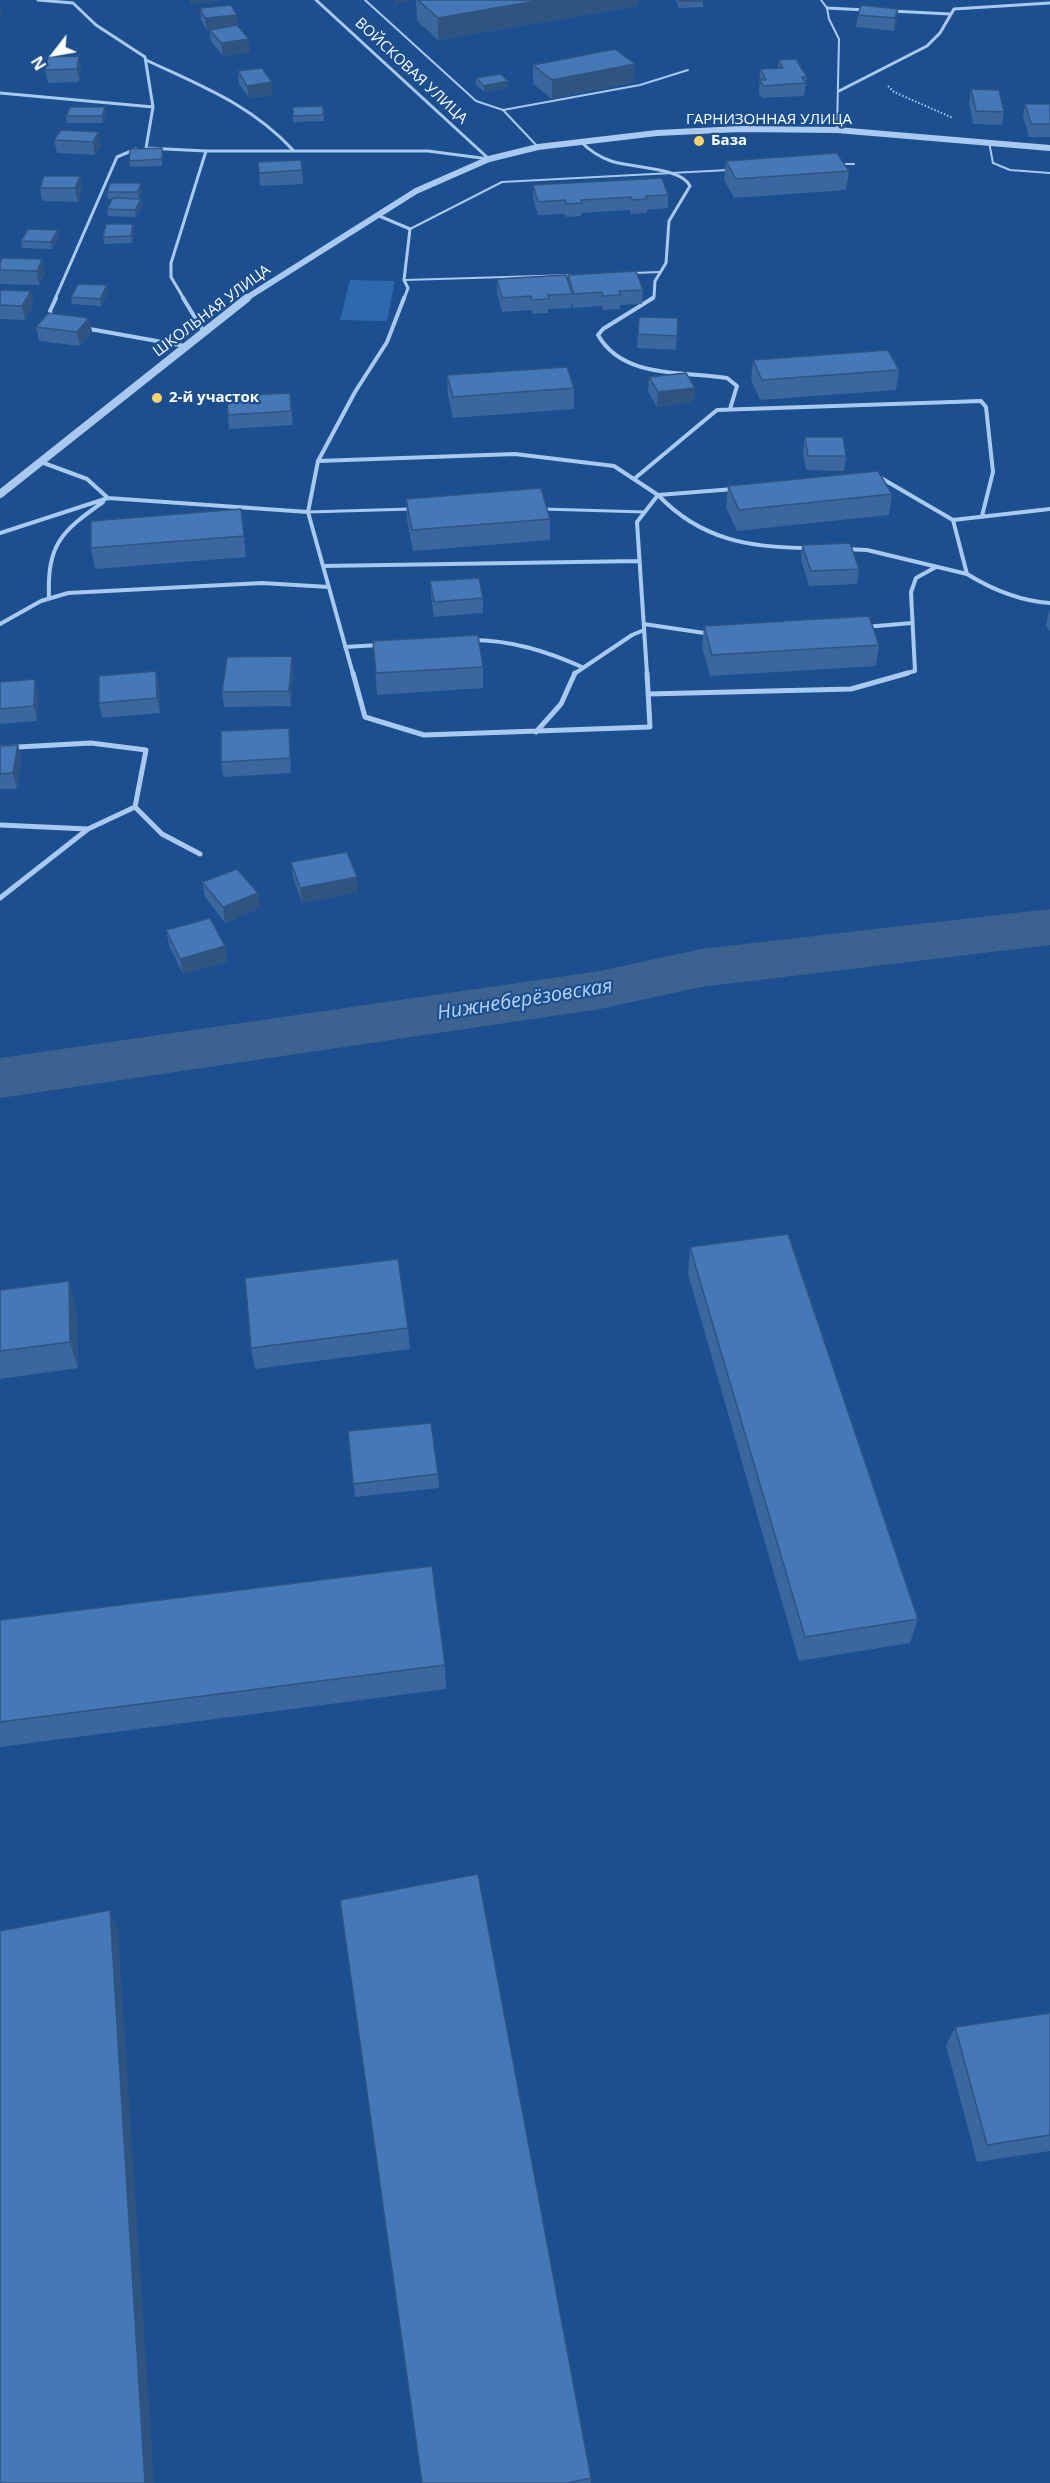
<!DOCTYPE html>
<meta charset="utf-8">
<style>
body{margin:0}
#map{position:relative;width:1050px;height:2483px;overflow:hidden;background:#1b4f8f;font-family:"Open Sans",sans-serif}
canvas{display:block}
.north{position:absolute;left:24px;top:24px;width:60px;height:60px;-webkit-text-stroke:4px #1b4f8f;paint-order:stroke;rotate:239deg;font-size:16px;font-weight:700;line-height:24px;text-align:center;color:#fff}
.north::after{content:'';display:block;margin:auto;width:21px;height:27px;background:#fff;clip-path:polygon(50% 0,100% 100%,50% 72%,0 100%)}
</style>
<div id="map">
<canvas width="1050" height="2483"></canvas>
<div class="north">N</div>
</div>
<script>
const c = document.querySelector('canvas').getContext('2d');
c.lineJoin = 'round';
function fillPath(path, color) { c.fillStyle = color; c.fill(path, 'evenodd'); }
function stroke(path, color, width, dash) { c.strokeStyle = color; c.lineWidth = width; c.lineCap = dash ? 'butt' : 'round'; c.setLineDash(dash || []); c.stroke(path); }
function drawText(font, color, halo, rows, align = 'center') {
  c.font = font + ' "Open Sans",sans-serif'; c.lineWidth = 4.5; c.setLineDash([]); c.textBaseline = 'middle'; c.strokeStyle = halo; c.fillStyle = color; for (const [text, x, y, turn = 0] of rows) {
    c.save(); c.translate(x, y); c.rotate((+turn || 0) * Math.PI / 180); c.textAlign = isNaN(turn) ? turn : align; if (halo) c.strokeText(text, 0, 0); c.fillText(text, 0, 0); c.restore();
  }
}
fillPath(new Path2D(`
 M350,280L395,281L387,321L340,320Z`), '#2e69ad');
fillPath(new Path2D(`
 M1050,909V945L701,987L600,1009L0,1098V1058L600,971L701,949Z`), '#3c6290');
stroke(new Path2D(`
 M888,86L894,92L953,118`), '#a9c9ee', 2, [1.5, 2]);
stroke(new Path2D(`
 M365,0L476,101L503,110
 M821,0L827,8L829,19L839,39L837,130
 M989,142L993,163L1010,170L1050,173
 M538,147L503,110L640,85L688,70
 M839,164H854
 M410,229L502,182L728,170
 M633,273L660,272
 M404,280L574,275`), '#a9c9ee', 2);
stroke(new Path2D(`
 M543,509L645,512
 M308,512L411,509`), '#a9c9ee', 3);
stroke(new Path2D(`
 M38,0L73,3L96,25L145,57L153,107L146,148L206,151H428L489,159
 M316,0L489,159
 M827,8L866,10
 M891,11L950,14
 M146,60C201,86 250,104 293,150
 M839,91L927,46L940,33L954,9L1050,3
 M0,93L153,107
 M580,141C589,150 599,157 611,161C631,168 681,167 690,186L669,221L666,263L655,281L654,297L650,299
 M377,215L410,229L404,280L408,288L404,299
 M55,299L117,157L136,149
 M184,299L171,277V263L206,151`), '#a9c9ee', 3);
stroke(new Path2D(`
 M183,298L204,332
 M653,298L603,329L598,335C623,379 683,371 727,378L737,386L730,409
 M52,318L50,311L56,298
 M84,328L185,346
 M318,461L355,392L387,342L404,298
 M41,462L87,479L108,498
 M634,479L717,410L981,401L986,407L993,472L982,516
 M876,479L881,478L953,520L967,574C993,590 1019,601 1050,603
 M308,512L353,674
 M953,520L1050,509
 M0,533L108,498L308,512L318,461L515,454L614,466L658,495L734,489
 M844,549L867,550L967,574
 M323,566L639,561
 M49,598C47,544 61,532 103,502
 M0,624L41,601L68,593L262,583L329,587
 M644,624L711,634
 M865,627L912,623
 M471,640C511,640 546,651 582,667
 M345,647L379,645
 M574,674L632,635L644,630
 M647,674L637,522L658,495C701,540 750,548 810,548
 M903,674L915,671L911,592L916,578L936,567`), '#a9c9ee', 4);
stroke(new Path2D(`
 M353,673L365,717L424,735L650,727L647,673
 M648,694L851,689L908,673
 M536,732L561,704L575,673
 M0,748L91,743L146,750L135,807L162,834L200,854
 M0,825L88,829L135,807
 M0,898L88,829`), '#a9c9ee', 5);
stroke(new Path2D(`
 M245,299L416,191L489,159L538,147L657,133L740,129L837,130L1050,148`), '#a9c9ee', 6);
stroke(new Path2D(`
 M0,494L247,298`), '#a9c9ee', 8);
fillPath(new Path2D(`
 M416,0H639V6L438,40L417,21Z
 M676,0H703V7L679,8Z
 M200,8L238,27L250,52L223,56L211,42L210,30L207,31L201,20Z
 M898,9L897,21L894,31L856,27L858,15Z
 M778,60L807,77L804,96L762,98L759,93L760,69L778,68Z
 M533,65L634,82L552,99L533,84Z
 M81,69L79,82L48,83L45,70Z
 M238,71L273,95L249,98L239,84Z
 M476,78L508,88L484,92L476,85Z
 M971,89L1004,112L1002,125L973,124L969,102Z
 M1025,104H1050V137H1029L1023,117Z
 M323,106L324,121L293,122V107Z
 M106,114L103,123H67L66,116Z
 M61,130L101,145L95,155L57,153L54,140Z
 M162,148L163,155L162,166L130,167L129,161Z
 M726,161L849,171L846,190L734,198L724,180Z
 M258,162L302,170L303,184L260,186Z
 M80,176L82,190L78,202L42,201L40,188Z
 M533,185L668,195V208L647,210V213L631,214L630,210L581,213V216L566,217L564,214L538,215L533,199Z
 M142,189L139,199L142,206L136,217L108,216L107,209L112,199H108L107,192Z
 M133,224L134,231L132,243L104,244L103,237Z
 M59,237L52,249L22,248L21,241Z
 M0,263L45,273L39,285L0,284Z
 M568,275L643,290L642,304L620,305V309L603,310L602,306L573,308L571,301V308L548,309V313L532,314L531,310L502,312L497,293V279L568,281Z
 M0,290L31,291L33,305L25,320L0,319Z
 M108,292L101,306L72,304L71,297Z
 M639,317L678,318L676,350L637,348Z
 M89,318L92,332L80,346L39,341L36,327Z
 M753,360L899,370L896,390L760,400L751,380Z
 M447,375L574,388V409L453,418L448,396Z
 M649,377L695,388L694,402L657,407L648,391Z
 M290,393L293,425L229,429L228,415Z
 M805,437L846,456L844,471L806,470L803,451Z
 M728,486L892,494L889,515L737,531L726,507Z
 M406,499L550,519V540L413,551L407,520Z
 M241,509L246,557L95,569L91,548Z
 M802,545L859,569L857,584L809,586L801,559Z
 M430,581L483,598V613L434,617L431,596Z
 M1049,610H1050V632L1046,625Z
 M704,626L879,645L876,666L710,676L702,647Z
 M373,641L483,667V688L377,695Z
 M156,671L159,686L160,713L102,718L99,703Z
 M293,671L291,706L224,707L222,692Z
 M0,682L38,694L37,721L0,724Z
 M290,743L291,773L223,777L221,762Z
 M18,745L21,760L17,789H0V746Z
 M291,862L358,892L302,903L293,877Z
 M202,882L258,893L260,908L225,923L205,897Z
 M166,930L225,946L227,962L183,974L169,945Z
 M690,1247L918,1619L910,1643L799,1661L688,1274Z
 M0,1290L76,1308L78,1368L0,1379Z
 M408,1328L410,1349L255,1369L251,1348Z
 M348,1431L438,1474L439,1488L355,1497Z
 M0,1620L445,1665L446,1689L0,1747Z
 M1050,2013V2151L977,2162L946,2046L955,2027Z
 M591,2478V2483H422Z`), '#3a679d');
fillPath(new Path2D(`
 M190,0H219V1L190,5Z
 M394,0H415L394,4Z
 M541,0H639V6L438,40V18Z
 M0,1L2,13L0,18Z
 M898,9L897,21L894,31L895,18Z
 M237,15L238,27L207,31L205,18Z
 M249,39L250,52L223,56L221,43Z
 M79,56L81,69L79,82L77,69Z
 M635,64L634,82L552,99V80Z
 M508,81V88L484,92V86Z
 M272,82L273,95L249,98L247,86Z
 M105,107L106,114L103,123L102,116Z
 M99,132L101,145L95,155L93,142Z
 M80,176L82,190L78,202L75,188Z
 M141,183L142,189L139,199L138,192Z
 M141,199L142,206L136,217L135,210Z
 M133,224L134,231L132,243L131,236Z
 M58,230L59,237L52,249L51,242Z
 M42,259L45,273L39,285L37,271Z
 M107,285L108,292L101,306L100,299Z
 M31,291L33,305L25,320L22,306Z
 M89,318L92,332L80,346L77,332Z
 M695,388L694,402L657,407L658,392Z
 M292,656L293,671L291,706L289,691Z
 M156,671L159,686L160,713L157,698Z
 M35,679L38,694L37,721L34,706Z
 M18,745L21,760L17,789L13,773Z
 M357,877L358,892L302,903L300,888Z
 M258,893L260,908L225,923L223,907Z
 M225,946L227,962L183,974L180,959Z
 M69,1281L76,1308L78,1368L70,1342Z
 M110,1910L118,1931L154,2483H145Z`), '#305480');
const building = new Path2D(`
 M418,0H541L438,18Z
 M679,0H703L704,1H679Z
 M231,5L237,15L205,18L200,8Z
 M861,5L898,9L895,18L858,15Z
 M237,25L249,39L221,43L210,30Z
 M615,49L635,64L552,80L533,65Z
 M79,56L77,69L45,70L48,57Z
 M796,59L807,77H802L806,83L763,86L760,80H766L760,69L783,68L778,60Z
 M262,68L272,82L247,86L238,71Z
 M501,74L508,81L484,86L476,78Z
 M971,89L999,90L1004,112L976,111Z
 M1025,104H1050V124H1031Z
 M323,106V115L293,116V107Z
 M70,107H105L102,116H66Z
 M61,130L99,132L93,142L54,140Z
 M162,148V159L129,161L130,149Z
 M837,153L849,171L736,179L726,161Z
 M301,160L302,170L259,173L258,162Z
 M44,176H80L75,188H40Z
 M662,178L668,195L646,196L647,199L632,200L631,197L581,200L582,203L566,204L565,200L538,202L533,185Z
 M110,183H141L138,192H107Z
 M113,198L141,199L135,210L107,209Z
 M106,224H133L131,236L103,237Z
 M28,229L58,230L51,242L21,241Z
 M2,258L42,259L37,271L0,270V263Z
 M636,271L643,290L619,291L620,295L603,296L602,292L574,294L568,275Z
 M566,275L572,294L548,295L549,299L532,300L531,296L502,298L497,279Z
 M78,284L107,285L100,299L71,297Z
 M0,290L31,291L22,306L0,305Z
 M48,313L89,318L77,332L36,327Z
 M639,317L678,318L677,336L638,334Z
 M888,350L899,370L762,380L753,360Z
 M567,367L574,388L453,397L447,375Z
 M686,373L695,388L658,392L649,377Z
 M290,393L291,411L228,415L227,396Z
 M805,437H843L846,456H808Z
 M878,471L892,494L739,510L728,486Z
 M541,488L550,519L412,530L406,499Z
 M241,509L244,536L91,548V521Z
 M850,543L859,569L811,571L802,545Z
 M479,578L483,598L434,602L430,581Z
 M869,616L879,645L712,655L704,626Z
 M478,635L483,667L376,673L373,641Z
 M292,656L289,691L222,692L227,657Z
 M156,671L157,698L99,703V676Z
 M35,679L34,706L0,709V682Z
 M289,728L290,758L221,762V731Z
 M18,745L13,773L0,774V746Z
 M347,852L357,877L300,888L291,862Z
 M237,869L258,893L223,907L202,882Z
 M210,918L225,946L180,959L166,930Z
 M788,1234L918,1619L805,1637L690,1247Z
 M398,1259L408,1328L251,1348L245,1278Z
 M69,1281L70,1342L0,1351V1290Z
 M431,1423L438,1474L353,1484L348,1431Z
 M432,1566L445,1665L0,1722V1620Z
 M478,1874L591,2478L567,2483H422L340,1900Z
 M110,1910L145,2483H0V1931Z
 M1050,2013V2135L987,2145L955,2027Z`);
fillPath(building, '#4478b7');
stroke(building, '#305480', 1.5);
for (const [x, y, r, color] of [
 [699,141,6,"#ffd166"],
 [157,398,6,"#ffd166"]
]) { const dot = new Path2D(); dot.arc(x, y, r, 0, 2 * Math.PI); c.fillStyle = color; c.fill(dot); stroke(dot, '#1b4f8f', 2); }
drawText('15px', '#fff', '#1b4f8f', [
 ["ВОЙСКОВАЯ УЛИЦА",411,71,43],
 ["ГАРНИЗОННАЯ УЛИЦА",769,120],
 ["ШКОЛЬНАЯ УЛИЦА",212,311,-37]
]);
drawText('bold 15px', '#fff', '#1b4f8f', [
 ["База",711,141],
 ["2-й участок",169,398]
], 'left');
drawText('italic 20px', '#b5d3f5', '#1b4f8f', [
 ["Нижнеберёзовская",525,1000,-9]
]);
</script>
